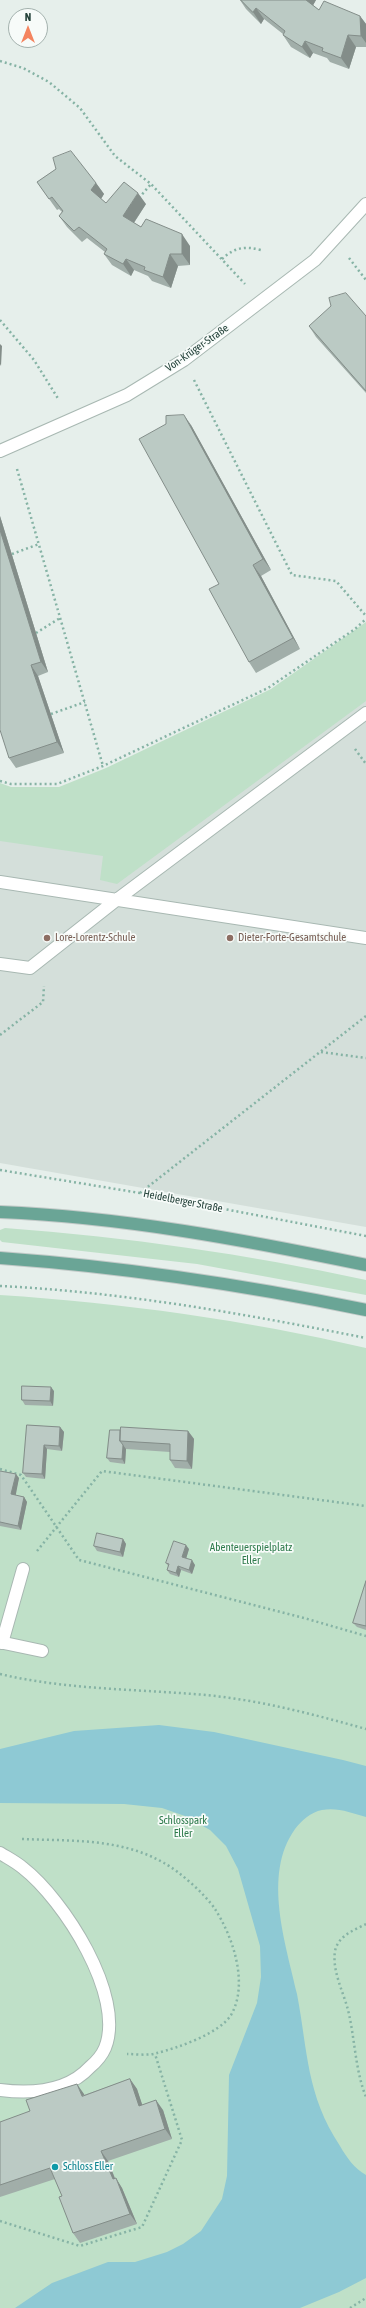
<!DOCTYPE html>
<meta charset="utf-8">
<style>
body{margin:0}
#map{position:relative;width:366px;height:2308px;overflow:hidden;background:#e6efeb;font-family:"Asap Condensed",sans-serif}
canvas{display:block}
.north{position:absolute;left:8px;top:8px;width:40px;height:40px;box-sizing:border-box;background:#f7fbf9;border:1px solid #a3b1ad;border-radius:50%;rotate:0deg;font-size:11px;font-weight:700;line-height:16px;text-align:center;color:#24423a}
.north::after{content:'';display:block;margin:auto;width:14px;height:18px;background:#f4845f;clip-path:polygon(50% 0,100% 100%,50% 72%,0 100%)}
</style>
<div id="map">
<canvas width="366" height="2308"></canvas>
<div class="north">N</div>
</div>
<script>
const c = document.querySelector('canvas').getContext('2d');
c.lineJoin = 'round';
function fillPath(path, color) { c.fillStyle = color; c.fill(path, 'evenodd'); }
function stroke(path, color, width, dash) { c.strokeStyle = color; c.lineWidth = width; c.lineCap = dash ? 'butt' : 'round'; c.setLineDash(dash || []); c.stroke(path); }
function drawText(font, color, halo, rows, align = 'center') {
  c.font = font + ' "Asap Condensed",sans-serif'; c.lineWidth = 3.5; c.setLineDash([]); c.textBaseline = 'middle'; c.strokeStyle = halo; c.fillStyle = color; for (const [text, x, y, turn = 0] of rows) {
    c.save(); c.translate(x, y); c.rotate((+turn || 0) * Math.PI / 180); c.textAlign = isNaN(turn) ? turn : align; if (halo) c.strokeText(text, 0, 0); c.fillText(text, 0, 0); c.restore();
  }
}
fillPath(new Path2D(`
 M366,637V1227L0,1163V815L93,841Z`), '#d4dfda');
fillPath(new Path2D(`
 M366,622V701L117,884L100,880L103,856L0,841V783L11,787H59L106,768L271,689Z
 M5,1228C126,1237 248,1254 366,1280V1295L197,1264L2,1242L0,1240V1230Z
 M0,1295C123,1303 246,1320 366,1348V2308H0Z`), '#bfe0c8');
fillPath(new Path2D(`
 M159,1725L214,1732L343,1760L366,1766V1817C352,1813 337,1807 322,1810C311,1812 301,1821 295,1829C262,1875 286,1944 297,1994C308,2052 306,2094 340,2146C347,2158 354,2168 366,2175V2278L339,2292L300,2308H15L52,2283L108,2262H135L167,2252L183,2244L201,2231L222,2199L227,2176L229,2075L257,2003L261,1977L260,1946L238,1869L226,1846L210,1830L185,1816L162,1808L124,1804L0,1803V1749L74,1731Z`), '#8ec9d4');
const service = new Path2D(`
 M0,882L366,938
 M0,964L30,968L115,901L366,713
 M2,1643L23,1569
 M0,1853C8,1858 16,1862 23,1868C63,1899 126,1996 105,2048C102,2055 96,2062 90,2067C67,2092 32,2094 0,2090`);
const minor = new Path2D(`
 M0,451L127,395L184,360L315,260L366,204
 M0,1642L42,1651`);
const primary = new Path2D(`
 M0,1212C123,1217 245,1240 366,1265
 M0,1258C124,1267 245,1285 366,1310`);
stroke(service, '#a8b8b2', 14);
stroke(minor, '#a8b8b2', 14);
stroke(primary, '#c2cac8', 14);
stroke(new Path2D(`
 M0,61L23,68L49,82L80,108L115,156L151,184L245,284
 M139,198L151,184
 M349,258L366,280
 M222,259C235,247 245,246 261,250
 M0,320L34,360L59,400
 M194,380L292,575L336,581L366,616
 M17,469L103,766
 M12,554L39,544
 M36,633L60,618
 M51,714L85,702
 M355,749L366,764
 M0,781L11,784H57L103,766L268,688L355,629L366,619
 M0,1035L43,1002L44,986
 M321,1052L366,1058
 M0,1170L140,1193L366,1236
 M140,1193L366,1016
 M0,1286C123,1292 245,1314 366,1338
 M0,1469L21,1475L79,1560L304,1618L366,1636
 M37,1551L102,1471L366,1506
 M0,1674C63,1689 129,1689 193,1694C252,1698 309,1713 366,1729
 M22,1839C70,1841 121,1838 164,1863C179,1871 205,1894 215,1909C233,1937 249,1984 231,2015C219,2034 177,2048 157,2053C148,2056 136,2054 127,2054
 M366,1924C354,1930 338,1936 335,1951C332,1971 343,1991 348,2010C355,2038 355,2070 366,2097
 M0,2221L80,2246L142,2227L182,2140L155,2054
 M350,2308L366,2298`), '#86b3a5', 2.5, [2, 3]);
stroke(service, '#fff', 12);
stroke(minor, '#fff', 12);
stroke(primary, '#6aa596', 12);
fillPath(new Path2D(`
 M240,0H316L313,5L319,10L360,16L366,24V47H356L349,69L330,62L327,58L313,53L310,58L291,47L283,35V34L264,19L261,24L246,9Z
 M56,169L96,183L104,194L101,199L106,203L146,204L134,223L141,227L190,246V265L178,266L171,288L152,281L148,276L134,270L131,276L112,265L104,254L105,252L87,238L82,242L67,227L59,216L62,212L59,209L57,210L37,182Z
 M366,316V393L316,337L309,326Z
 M191,425L271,570L261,576L300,649L256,673L249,662L219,584Z
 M0,516L48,672L38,676L64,753L16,768L9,758Z
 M54,1391L53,1406L25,1405L22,1400Z
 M27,1425L60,1427L64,1432L62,1451L47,1449L45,1479L26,1477L23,1473Z
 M110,1430L188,1431L194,1439L192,1469L175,1468L170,1460V1452L126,1449L125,1464L110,1462L107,1458Z
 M0,1471L19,1478L15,1495L24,1497L27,1502L21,1530L0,1526Z
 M123,1539L126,1544L123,1557L97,1551L94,1546Z
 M189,1549L186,1559L195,1565L192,1574L181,1570L179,1577L170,1574L167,1570L168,1566L166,1563Z
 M366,1581V1630L357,1627L353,1623Z
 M130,2079L137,2089L142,2105L163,2110L172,2139L108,2161L115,2178L122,2188L137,2224L80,2243L73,2233L62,2196L55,2179L0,2197V2122L84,2094V2095Z`), '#a1aea9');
fillPath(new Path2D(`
 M305,0H316L311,9Z
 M256,8L264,19L261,24L253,12Z
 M360,16L366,24V43L361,36Z
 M348,35L356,47L349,69L341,58Z
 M305,41L313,53L310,58L302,47Z
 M96,183L104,194L99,202L91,190Z
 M138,193L146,204L131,227L123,216Z
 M182,234L190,246V265L182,254Z
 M170,254L178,266L171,288L163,277Z
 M126,259L134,270L131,276L123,264Z
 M0,344L2,346L1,366L0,364Z
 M184,415L191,425L271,570L263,559Z
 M0,516L48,672L41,662L0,530Z
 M253,565L261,576L300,649L293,638Z
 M31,665L38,676L64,753L57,742Z
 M51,1387L54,1391L53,1406L50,1401Z
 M60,1427L64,1432L62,1451L59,1446Z
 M188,1431L194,1439L192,1469L187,1461Z
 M44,1445L47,1449L45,1479L42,1474Z
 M123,1445L126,1449L125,1464L122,1459Z
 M16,1474L19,1478L15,1499L11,1494Z
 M24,1497L27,1502L21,1530L18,1526Z
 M123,1539L126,1544L123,1557L120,1552Z
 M186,1545L189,1549L185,1562L182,1557Z
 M192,1560L195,1565L192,1574L189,1570Z
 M178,1566L181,1570L179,1577L176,1573Z
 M130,2079L137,2089L146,2116L139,2106Z
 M77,2084L84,2094L88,2106L82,2096Z
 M156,2100L163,2110L172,2139L165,2129Z
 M101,2151L108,2161L119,2189L113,2179Z
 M116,2178L122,2188L137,2224L130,2214Z`), '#838d89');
const building = new Path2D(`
 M241,0H306L319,10L324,1L360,16L361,36L348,35L341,58L322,51L323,48L305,41L302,47L283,35L285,31L256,8L253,12Z
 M71,151L96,183L91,190L106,203L124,182L138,193L123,216L141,227L146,219L182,234V254H170L163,277L144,270L145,267L126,259L123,264L104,254L107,249L79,227L74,231L59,216L63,211L52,197L49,199L37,182L56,169L53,158Z
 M346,293L366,316V391L309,326L331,306L329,298Z
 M184,415L263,559L253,565L293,638L249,662L209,589L219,584L139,439L166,424V416Z
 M0,530L41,662L31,665L57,742L9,758L0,730Z
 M22,1386L51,1387L50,1401L22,1400Z
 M27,1425L60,1427L59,1446L44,1445L42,1474L23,1473Z
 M121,1427L188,1431L187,1461L170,1460V1444L120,1441Z
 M110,1430H120V1441L123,1445L122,1459L107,1458Z
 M0,1471L16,1474L11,1494L24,1497L18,1526L0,1522Z
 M97,1533L123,1539L120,1552L94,1546Z
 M174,1541L186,1545L182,1557L192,1560L189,1570L178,1566L176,1573L167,1570L169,1564L166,1563Z
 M366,1581V1626L353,1623Z
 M130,2079L139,2106L156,2100L165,2129L101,2151L113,2179L116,2178L130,2214L73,2233L59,2197L62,2196L50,2168L0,2185V2122L30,2111L26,2100L77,2084L82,2096Z`);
fillPath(building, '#bbcac4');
stroke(building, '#838d89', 1);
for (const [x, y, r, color] of [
 [47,938,4,"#8d6e63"],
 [230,938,4,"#8d6e63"],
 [55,2167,4,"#0f9aa8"]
]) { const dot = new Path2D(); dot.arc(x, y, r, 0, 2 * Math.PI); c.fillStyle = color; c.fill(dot); stroke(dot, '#f7fbf9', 1.5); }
drawText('11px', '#24423a', '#f7fbf9', [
 ["Von-Krüger-Straße",197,348,-35],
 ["Heidelberger Straße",183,1201,11]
]);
drawText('11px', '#785e54', '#f7fbf9', [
 ["Lore-Lorentz-Schule",55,938],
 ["Dieter-Forte-Gesamtschule",238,938]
], 'left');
drawText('11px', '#2d7a4b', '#f7fbf9', [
 ["Abenteuerspielplatz",251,1548],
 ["Eller",251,1561],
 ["Schlosspark",183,1821],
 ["Eller",183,1834]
]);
drawText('11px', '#0d838f', '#f7fbf9', [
 ["Schloss Eller",63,2167]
], 'left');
</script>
